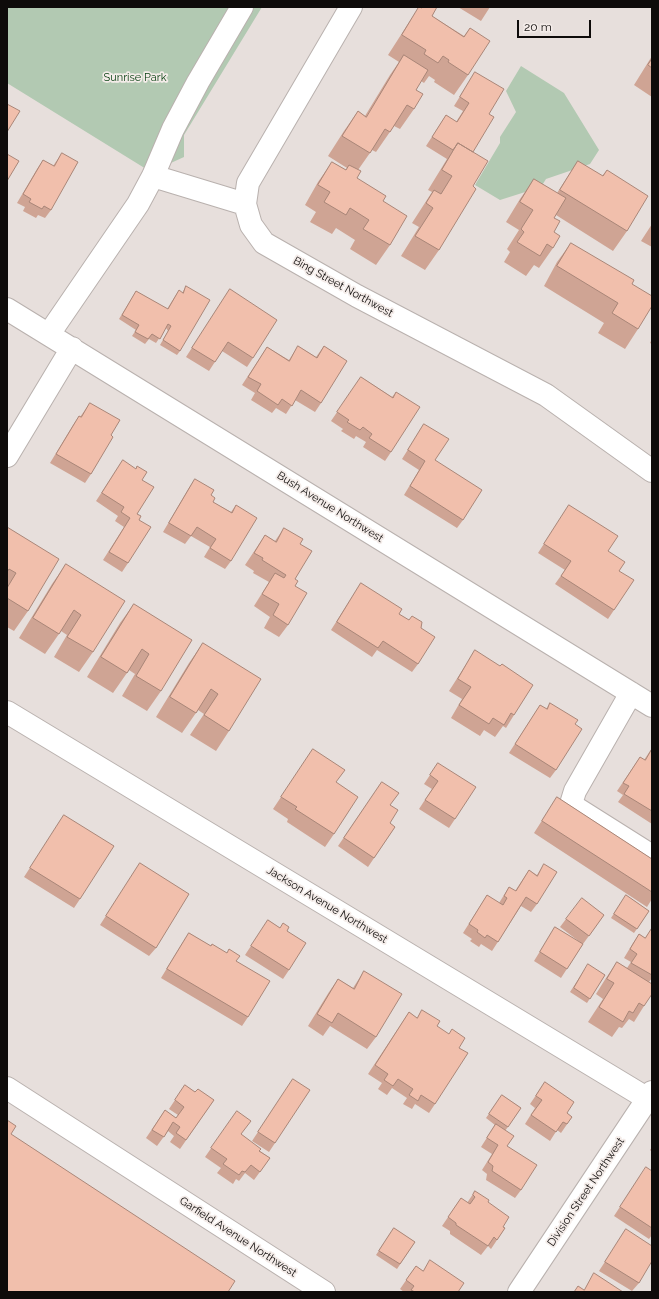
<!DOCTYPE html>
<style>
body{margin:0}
#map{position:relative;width:659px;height:1299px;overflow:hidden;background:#e7dfdc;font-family:Raleway,sans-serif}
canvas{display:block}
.frame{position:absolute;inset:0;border:8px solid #0e0b0a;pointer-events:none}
.scale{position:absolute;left:517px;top:20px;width:74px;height:18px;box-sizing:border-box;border:2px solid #0e0b0a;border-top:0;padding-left:5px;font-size:12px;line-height:14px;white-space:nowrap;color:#0e0b0a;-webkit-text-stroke:3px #f4ece9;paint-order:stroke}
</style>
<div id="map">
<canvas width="659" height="1299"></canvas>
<div class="frame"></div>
<div class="scale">20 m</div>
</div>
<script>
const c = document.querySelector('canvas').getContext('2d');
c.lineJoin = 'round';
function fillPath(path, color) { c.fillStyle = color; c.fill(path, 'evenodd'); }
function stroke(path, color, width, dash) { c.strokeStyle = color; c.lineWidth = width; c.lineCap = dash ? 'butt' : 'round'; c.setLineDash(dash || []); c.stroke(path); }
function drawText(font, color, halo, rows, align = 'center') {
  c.font = font + ' Raleway,sans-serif'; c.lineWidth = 3.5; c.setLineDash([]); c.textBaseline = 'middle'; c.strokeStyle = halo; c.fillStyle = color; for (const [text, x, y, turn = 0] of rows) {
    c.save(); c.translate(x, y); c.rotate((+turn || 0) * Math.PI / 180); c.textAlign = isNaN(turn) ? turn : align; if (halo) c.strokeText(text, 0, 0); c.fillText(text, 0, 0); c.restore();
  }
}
fillPath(new Path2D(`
 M7,7H262L184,135V157L151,172L7,83Z
 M521,66L564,93L599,150L590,164L546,179L541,187L500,200L475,185L500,143V137L516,112L506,91Z`), '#b2c9b2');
const minor = new Path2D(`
 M351,7L248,183L245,204L251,225L264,243L357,296L546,395L652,471
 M153,176L245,204
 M7,309L652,706
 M49,334L138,204L153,176L173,129L198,82L242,7
 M7,456L72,348
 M631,693L575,791L571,804L576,808L652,856
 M7,712L648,1099
 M7,1088L324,1292
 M519,1292L652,1092`);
stroke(minor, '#b9b1ae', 24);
stroke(minor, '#fff', 22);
fillPath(new Path2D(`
 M419,7L421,8V7H437L432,16L464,36L470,28L468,75L454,95L434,82L435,80L429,76L424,83L421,81L416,90L414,109L400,129L394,126L376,152L372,150L358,170L357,178L383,201L390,245L376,265L350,249L355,240L336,228L332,234L310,222L316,212L305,205L318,182L332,162L346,170L347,168L328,156L344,131L358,111L365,116L390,75L399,62L388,55L406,27Z
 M458,7H490L481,21Z
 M652,56V97L634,85Z
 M475,72L489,114L473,152V186L439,250L425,270L401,256L419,227L412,223L432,192L428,190L447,159L426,146L446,115L456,122L463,111L454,106Z
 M62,153L51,210L45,218L38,215L36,218L23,211L25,207L17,203L37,169L43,160L53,166Z
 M578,161L602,176L607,170L627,231L613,251L556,215L554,218V232L553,248L539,268L534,265L526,276L504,262L510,252L507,249L519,230L506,222L520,199L534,179L557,193Z
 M652,224V247L641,241Z
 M571,243L638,329L625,349L598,333L604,323L544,286L557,262Z
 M186,286L180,351L177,355L160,345L168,331L166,328L156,343L149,339L145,344L132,336L136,330L119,319L136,291L167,309L179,290L182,293Z
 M230,289L253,358L247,367L222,351L209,371L186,357Z
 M652,339V344L650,343Z
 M298,346L316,357L324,346L321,403L315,412L295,400L286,414L276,408L272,413L251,400L255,393L242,385L267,347L289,360Z
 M361,377L392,397L396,392L391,452L385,461L363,447L366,442L356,436L354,439L341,431L343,429L331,421Z
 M90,403L111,435L91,474L85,483L50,463L73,425L79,416L80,417Z
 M424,424L435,460L463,520L457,528L404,495L419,470L402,459Z
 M123,460L142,480L137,514L139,520L128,563L122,572L103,560L124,527L115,521L118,516L96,501Z
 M195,479L211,495L213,502L231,512L236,505L231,561L225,569L204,557L210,547L191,536L185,544L163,532L189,488Z
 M569,505L608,551L619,571L614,610L608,619L555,584L565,570L538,553Z
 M7,527L28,611L14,631L7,627Z
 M284,528L300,544L295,579V586L288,625L279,637L264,628L270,617L254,606L269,582L253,573L254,571L245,565L265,535L275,541Z
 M66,564L93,652L79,672L54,657L67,635L61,631L45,654L19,638L52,584Z
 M361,583L399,614L421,628L418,664L412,672L377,650L372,657L331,630Z
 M134,604L161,691L147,711L122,696L135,674L129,670L113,693L87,677L120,623Z
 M203,643L229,731L216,751L190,735L204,714L198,710L182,733L156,717L189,663Z
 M475,650L514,715L506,728L503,726L495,737L484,730L480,736L451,718L462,699L449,691L467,663Z
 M550,703L575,724L556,770L550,778L509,753L540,705L546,709Z
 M652,748V824L618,802L623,795L617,791L640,757L644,760Z
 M313,749L334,834L325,847L287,822L288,819L273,809Z
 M438,763L455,819L449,828L419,809L432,789L424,784Z
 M382,782L390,805V823L395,827L368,867L338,846Z
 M557,797L652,859V899L647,907L534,833Z
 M64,815L80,899L74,908L24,877Z
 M140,863L156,948L149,956L100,925Z
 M544,864L537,904L531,912L521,906L492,951L481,944L479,947L470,941L472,939L463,933L487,895L499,903L509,887L515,891L529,870L537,875Z
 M626,895L649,911L634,933L611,918Z
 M604,915L583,944L561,978L534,961L555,927L581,943L560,927L566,919Z
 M268,920L280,928L289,970L283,979L245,955Z
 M652,928V978L649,982L644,1006L634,1022L629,1019L622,1028L619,1027L612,1037L588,1022L603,999L596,994L606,978L617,962L627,968L631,962L624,958L633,943L639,934L645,938Z
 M189,933L236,961L248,1017L242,1026L161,978L183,942Z
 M585,969L605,975L587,1003L570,992Z
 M364,971L376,1037L367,1049L330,1026L323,1036L308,1026L329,992L338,979L353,988Z
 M422,1010L437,1026L459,1048L435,1104L429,1113L415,1104L412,1109L403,1104L407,1098L392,1088L387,1095L378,1089L382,1083L368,1074L409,1012L417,1018Z
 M293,1079L275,1143L269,1152L252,1141Z
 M545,1082L567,1113L572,1117L561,1133L557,1130L550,1141L525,1124L535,1108L530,1104Z
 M185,1085L195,1092L214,1100L180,1149L170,1142L174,1136L168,1131L157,1146L146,1138L165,1110L176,1118L178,1115L169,1109Z
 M502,1095L521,1108L505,1131L507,1146L521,1190L515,1198L486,1180L487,1174L482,1170L492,1154L481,1147L495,1125L486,1118Z
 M237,1111L241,1134L260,1151L270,1158L254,1180L245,1173L239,1181L236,1179L233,1184L217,1173L221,1168L205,1157Z
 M652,1147V1152L650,1150Z
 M652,1171V1235L649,1239L614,1216L640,1176Z
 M475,1191L488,1202L503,1227L505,1228L491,1249L488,1246L481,1255L450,1234V1231L442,1226L461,1198L467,1203Z
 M394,1228L415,1242L397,1269L376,1255Z
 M626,1229L639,1283L632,1291L599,1271Z
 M416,1266L423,1271L458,1292H404L400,1289Z`), '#cfa494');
const building = new Path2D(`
 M419,7L422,8L423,7H437L432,16L464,37L470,28L490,41L468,75L448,62L449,60L443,56L438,63L424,54L426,50L402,35Z
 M404,55L428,70L416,90L423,94L414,109L407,105L390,132L385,129L370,153L342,136L358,111L366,117Z
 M652,59V68L648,65Z
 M475,72L504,89L489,114L494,117L473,152L458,143L453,150L432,137L446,115L457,122L469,103L460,97Z
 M7,104L20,111L7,132Z
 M458,143L488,161L473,186L476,189L439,250L415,236L433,208L426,203L434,190L441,194L452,176L442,170Z
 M62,153L78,162L51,210L44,206L42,209L29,202L31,199L23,194L43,160L54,166Z
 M7,154L19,161L7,181Z
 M578,161L603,176L607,170L648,196L627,231L560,190Z
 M332,162L346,170L349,165L361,171L357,178L386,196L383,201L407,216L390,245L363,229L369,220L350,208L346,215L324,202L330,192L318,185Z
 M534,179L566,198L554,218L560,221L554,232L560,236L553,248L547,244L540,256L517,242L524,232L521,229L533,210L520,202Z
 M571,243L634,280L632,284L652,296V306L638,329L612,313L618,303L557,266Z
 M186,286L210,300L180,351L163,340L171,326L168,324L160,339L152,334L148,339L135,332L139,325L122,315L136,291L168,309L179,290L183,293Z
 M230,289L277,320L253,358L228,342L215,362L192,348Z
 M298,346L317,358L324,346L347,361L321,403L301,390L292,406L282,399L278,405L257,391L261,384L248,377L267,347L289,361Z
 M361,377L393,398L396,392L420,407L391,452L369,438L372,434L363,427L360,430L347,422L349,420L337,412Z
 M90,403L120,420L111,435L113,437L91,474L56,454L79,416L81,417Z
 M424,424L449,439L435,460L482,490L463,520L410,486L425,461L408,450Z
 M123,460L136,469L137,466L147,472L142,480L154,487L137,514L141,516L139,520L151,527L128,563L109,552L130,518L121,512L124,507L102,493Z
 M195,479L214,490L211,495L215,498L213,502L232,513L236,505L257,518L231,561L210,548L216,539L197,527L191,536L169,523Z
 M569,505L618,536L608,551L625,562L619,571L634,580L614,610L561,576L571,561L544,544Z
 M7,527L59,559L28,611L7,598V588L16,573L9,569L7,572Z
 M284,528L303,539L300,544L312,551L295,579L298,581L295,586L307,593L288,625L273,615L279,604L262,594L275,573L284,578L286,575L262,560L263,558L254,553L265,535L276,542Z
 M66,564L125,601L93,652L67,637L81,615L74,610L59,634L33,618Z
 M361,583L402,609L399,614L409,620L412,616L422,622L421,628L435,637L418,664L383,641L378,648L337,622Z
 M134,604L192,640L161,691L136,676L149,654L142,649L127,673L101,657Z
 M203,643L261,679L229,731L204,715L218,694L211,689L196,713L170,697Z
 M475,650L500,666L502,664L533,685L514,715L511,713L504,725L493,718L489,724L459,705L471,687L458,679Z
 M550,703L578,720L575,724L582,729L556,770L515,744L540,705L547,709Z
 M313,749L345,770L336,782L358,797L334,834L295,809L297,807L281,797Z
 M652,749V811L624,794L629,786L623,783L640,757L645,760Z
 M438,763L476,787L455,819L425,800L438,781L430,775Z
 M382,782L399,793L390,805L398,810L390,823L395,827L374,858L344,838Z
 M557,797L652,859V892L542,821Z
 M64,815L114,846L80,899L30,868Z
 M140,863L189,894L156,948L106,916Z
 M544,864L557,872L537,904L526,897L498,942L487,935L485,938L477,932L478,930L469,924L487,895L503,905L507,898L504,896L509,887L516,891L529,870L537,876Z
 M626,895L649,911L637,929L614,914Z
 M582,898L604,915L589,936L566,919Z
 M268,920L280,928L283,923L289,927L287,931L306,943L289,970L251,946Z
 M555,927L583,944L567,969L540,952Z
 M652,928V975L631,963L637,954L630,949L639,934L645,938Z
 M189,933L211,946L212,944L227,953L229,949L240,956L236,961L270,981L248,1017L167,969Z
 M617,962L652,984V994L644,1006L639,1003L633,1013L629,1011L623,1022L599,1007L614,983L607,979Z
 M588,964L605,975L590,999L574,988Z
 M364,971L402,994L376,1037L338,1013L332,1023L317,1014L338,979L354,989Z
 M422,1010L440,1021L437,1026L449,1034L452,1029L465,1038L459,1048L468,1053L435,1104L421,1095L418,1101L409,1095L413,1089L398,1079L393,1086L384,1080L388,1074L375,1065L409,1012L417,1018Z
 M293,1079L310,1090L275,1143L258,1132Z
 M545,1082L574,1102L567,1113L572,1117L567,1124L563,1122L556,1132L531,1115L542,1100L536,1096Z
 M185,1085L195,1092L198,1089L214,1100L186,1140L176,1133L180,1127L173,1122L164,1137L152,1130L165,1110L176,1118L184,1107L175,1100Z
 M502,1095L521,1108L508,1127L489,1114Z
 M237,1111L251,1121L241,1134L261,1149L259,1151L270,1158L260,1172L251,1165L245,1172L242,1171L239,1175L223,1164L227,1159L211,1148Z
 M7,1120L16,1126L11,1134L235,1281L228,1292H7Z
 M496,1124L514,1136L507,1146L537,1165L521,1190L492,1171L493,1166L488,1162L498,1145L487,1138Z
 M646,1167L652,1171V1228L620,1207Z
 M475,1191L489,1200L488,1202L509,1217L503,1227L505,1228L497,1240L494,1237L488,1246L456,1225V1223L448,1217L461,1198L470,1204L475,1197L473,1195Z
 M394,1228L415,1242L400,1264L379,1251Z
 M626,1229L652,1246V1261L639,1283L605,1262Z
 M430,1260L464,1283L458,1292H415L411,1290L414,1286L406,1280L416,1266L423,1271Z
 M594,1273L623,1292H574L578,1286L584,1290Z`);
fillPath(building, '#f1bfac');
stroke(building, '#a98678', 1);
drawText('11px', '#043d0e', '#f4ece9', [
 ["Sunrise Park",135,78]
]);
drawText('11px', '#0e0b0a', '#f4ece9', [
 ["Bing Street Northwest",343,287,29],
 ["Bush Avenue Northwest",330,507,32],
 ["Jackson Avenue Northwest",327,905,31],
 ["Division Street Northwest",586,1192,-56],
 ["Garfield Avenue Northwest",238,1237,33]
]);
</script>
